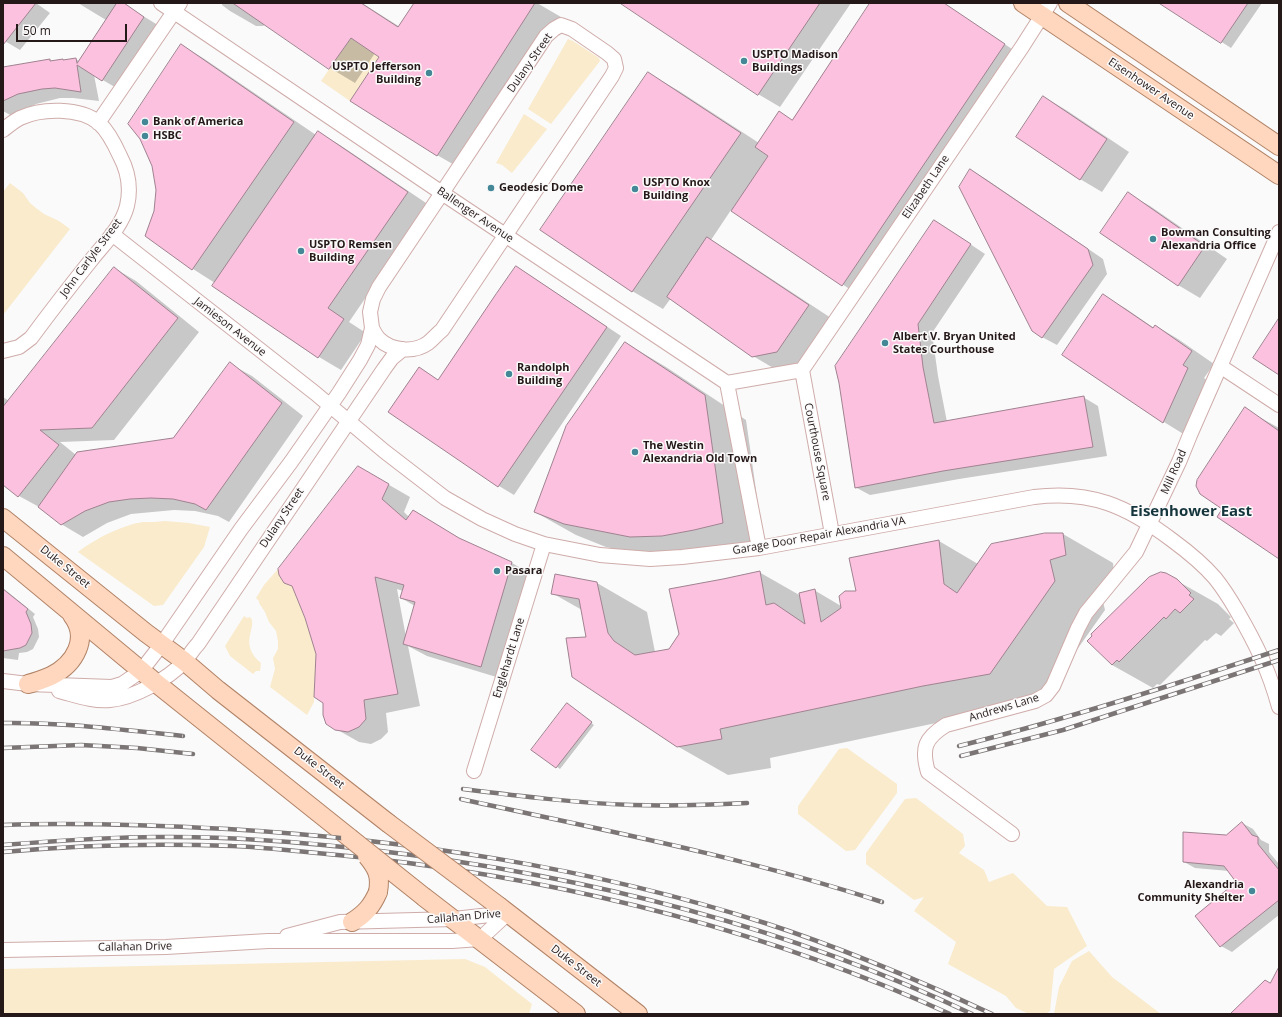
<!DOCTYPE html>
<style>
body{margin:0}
#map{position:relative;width:1282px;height:1017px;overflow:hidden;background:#fafafa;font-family:"Open Sans",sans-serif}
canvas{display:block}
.frame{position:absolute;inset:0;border:4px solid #251818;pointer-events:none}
.scale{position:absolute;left:16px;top:24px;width:111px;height:18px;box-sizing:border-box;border:2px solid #251818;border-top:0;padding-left:5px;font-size:12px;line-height:14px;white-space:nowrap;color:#251818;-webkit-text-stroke:3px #fafafa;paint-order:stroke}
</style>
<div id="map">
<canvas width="1282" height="1017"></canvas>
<div class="frame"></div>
<div class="scale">50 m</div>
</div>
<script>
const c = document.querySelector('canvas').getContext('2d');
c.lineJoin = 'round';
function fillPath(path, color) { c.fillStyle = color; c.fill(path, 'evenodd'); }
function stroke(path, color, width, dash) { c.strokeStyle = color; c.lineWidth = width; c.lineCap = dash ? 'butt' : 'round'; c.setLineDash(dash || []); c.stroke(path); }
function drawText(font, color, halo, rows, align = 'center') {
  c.font = font + ' "Open Sans",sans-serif'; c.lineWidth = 3; c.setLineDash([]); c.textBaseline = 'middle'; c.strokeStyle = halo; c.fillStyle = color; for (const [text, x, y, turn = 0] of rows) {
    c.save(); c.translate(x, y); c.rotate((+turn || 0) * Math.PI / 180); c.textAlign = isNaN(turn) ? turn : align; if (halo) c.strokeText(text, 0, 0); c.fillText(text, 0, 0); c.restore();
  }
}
fillPath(new Path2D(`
 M351,38L379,57L350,101L321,81Z
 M568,39L573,41L599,58L600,61L551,124L528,109Z
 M524,114L547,129L512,173L502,165L496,163Z
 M10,183L23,193L30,203L36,208L44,214L59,221L70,229L3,315V192Z
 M165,521L189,523L210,527L204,547L163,605L154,606L78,552C95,539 122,525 143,522C151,522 158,522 165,521Z
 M278,569C279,578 283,583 292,586L305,618L316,654L314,697V702L307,715L270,687L275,669L273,658L278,649V641L276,631L269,622L265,612L259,603V601L256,598L264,585Z
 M244,616L247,618L250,617C259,626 237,643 261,663L260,671H256L253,674L230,656L225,646Z
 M847,748L897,784V793L855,850L846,851L798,814V806L839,749Z
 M916,798L963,834L965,846L959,853L984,870L989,882L1013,873L1047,906L1067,907L1087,946L1054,969L1050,1011L1046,1014H1029L1016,1008L1006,996L948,964L956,942L914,911L924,897L914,900L866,864V853L905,799Z
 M1089,951L1112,977L1161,1014H1054L1059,987L1072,961Z
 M465,959L485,967L532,1004L529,1014H3V969Z`), '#f9ebcc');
fillPath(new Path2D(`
 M3,3H36L50,13L20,50L3,40Z
 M78,3H122L161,27L120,90L94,75L99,101L73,98H60L36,104L12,116L3,111V70L50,60L52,62L76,59L79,61L106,20Z
 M222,3H362L400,27L415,3H537L561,17L463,170L437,155L381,57L375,53L355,83L330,68L266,24L263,26H256L230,11L222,5Z
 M622,3H851L780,107L758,94Z
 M872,3H943L1012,49L851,290L731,210L711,240L729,251L831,318L799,364L775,369L753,356L671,298L663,309L632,291L648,73L679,91L759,143L792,121Z
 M1161,3H1262L1231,48Z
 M181,45L203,58L316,135L318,132L340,145L429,205L349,322L366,333L341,370L319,357L215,283L193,269L146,236L155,211Z
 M1044,97L1066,110L1129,152L1102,192L1080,179Z
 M971,170L986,179L1103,259L1107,274L1057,345L1042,337Z
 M1128,194L1150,206L1227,259L1200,298L1178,285Z
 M949,230L985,254L932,333L938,376L947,422L1083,397L1098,406L1107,456L959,479L870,495L855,487Z
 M516,267L531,276L621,336L514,495L499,486L390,412L419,368L439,381Z
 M114,268L136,281L199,332L114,440L60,442L76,455L173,439L230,364L252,376L303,416L229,522L218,516L195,511L174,510L131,514L107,523L83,537L61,524L41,508L19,496L3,483V397L9,401Z
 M1103,296L1125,308L1154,328L1156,326L1178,339L1214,364L1204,378L1209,382L1185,435L1164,422L1063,355Z
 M626,343L666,367L746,420L764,546L639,554L606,547L576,535L535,512Z
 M1245,409L1279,428V558L1223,509Z
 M358,467L410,497L404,512L409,517L414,511L464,541L512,563L534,576L503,679L427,656L408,646L420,706L386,713L388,732L381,739L371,744L359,742L336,729L324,703L316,653L306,617L294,587L285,583ZM397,589L403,591L401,598L415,606L406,637Z
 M1063,534L1113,563L1115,584L1100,589L1105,610L1040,702L974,715L770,758L771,768L728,775L677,746L587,637L582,610L552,593L597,583L647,612L655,652L669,650L759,572L801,596L814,590L841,606L857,592L850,558L939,541L978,564Z
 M1165,574L1218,604L1231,617L1229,619L1234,623L1221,636L1216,633L1207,641L1205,640L1160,685L1157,684L1153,688L1112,665Z
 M3,588L35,614L33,617L38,629L39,637L33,649L27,652L19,653L18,660L3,658Z
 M570,706L594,725L560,769L533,749Z
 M1242,823L1253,829L1261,840L1269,844V852L1279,864V915L1232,952L1221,946L1238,882L1229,871L1195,868L1184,862L1226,836Z`), '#0003');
const building = new Path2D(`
 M3,3H36L3,45Z
 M117,3H124L144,17L102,81L77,65L81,92L55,88L42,89L18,94L3,101V67L50,59V61L63,59V60L76,58L77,63Z
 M233,3H361L398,27L414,3H535L437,156L350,101L379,57L351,38L329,69Z
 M620,3H820L758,95Z
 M870,3H944L1005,44L842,286L731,211L768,156L755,147L779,111L792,120Z
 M1159,3H1248L1221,43Z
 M181,44L294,122L192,270L145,236L154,211L156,190L152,166L140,139L128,124Z
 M648,72L741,133L632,292L540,230Z
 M1043,96L1107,139L1080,180L1016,137Z
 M318,131L408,192L328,308L344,319L318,358L212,286Z
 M970,169L1088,249L1093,265L1042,338L1032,331L959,187Z
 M1128,192L1205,246L1178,286L1100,233Z
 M934,220L971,244L918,324L923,367L934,423L1084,396L1093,447L943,471L855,488L839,383L835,366Z
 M707,237L809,305L777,352L752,357L667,297Z
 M516,266L607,327L498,487L388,412L419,367L438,380L496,294Z
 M114,267L178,318L92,428L40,430L59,445L18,497L3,485V407Z
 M1103,294L1153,328L1155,325L1192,351L1183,365L1188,368L1163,423L1062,355Z
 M1279,318V375L1253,358Z
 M625,342L705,395L723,523L694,530L662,536L630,537L564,524L534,512L566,426Z
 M230,362L282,403L206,510L195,504L173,499L151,498L130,499L109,502L85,511L61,525L38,507L77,452L173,438Z
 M1245,407L1279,431V559L1217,517L1222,509L1200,494L1196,486L1197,480Z
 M358,466L389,484L382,499L406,520L413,510L459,538L512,562L481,667L403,644L415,602L400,598L404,585L375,577L398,694L364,700L366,719L359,727L348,732L335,730L326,724L323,715V703L314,697L316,654L305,618L292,586L284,583L279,575L278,569Z
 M1045,533H1063L1066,555L1050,560L1055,581L990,674L923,686L720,729L722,739L677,747L572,677L566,638L586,637L579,599L551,594L555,574L597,582L608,633L614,641L635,655L669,649L679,634L669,589L723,579L760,571L766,605L774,603L805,624L799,593L815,589L821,622L841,608L839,596L845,591H856L849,558L939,540L944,584L957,593L991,544Z
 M1161,572L1166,573L1177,579L1191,593L1189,595L1194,599L1180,613L1175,609L1166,619L1164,617L1119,662L1117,660L1112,665L1087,641L1092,636L1091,634L1149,577Z
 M3,589L28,609L26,612L31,624L32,633L26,645L20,648L3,651Z
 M567,703L592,722L556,768L531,750Z
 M1242,822L1252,835L1258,837V844L1279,870V900L1220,947L1195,916L1236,882L1224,866L1183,862V832L1226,835Z
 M1279,967V1014H1230L1265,980L1270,983Z`);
fillPath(building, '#fcc1de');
stroke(building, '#9f8290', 1);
const minor = new Path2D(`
 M161,3L442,193L727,383L802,370
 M98,123L180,3
 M3,130C8,126 14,121 20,118C41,108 80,107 99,123C108,131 115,145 120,156C128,171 131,189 127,206C122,226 105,243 92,259C71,285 51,311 31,338L19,347L3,351
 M112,234L315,393L384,451L445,498L482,519L515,534L544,544L600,555L650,559L682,557L759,548L1034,497C1091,490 1127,506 1172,540C1187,551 1202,563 1215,578C1223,588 1230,599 1237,611C1256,644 1269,670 1279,707
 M1220,366L1279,405
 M802,370L1022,47L1050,3
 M802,370L832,534
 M727,383L759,548
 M3,681L28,684L112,687L122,684L141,671L162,644L241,529L291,462L339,393L360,360L368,345L372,328L370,312L373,299L379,287L442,193L546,36L554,29L561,25L572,29L607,53L614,59L616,68L612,76L442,330C437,334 433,339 428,343C414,353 391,351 379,339C376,336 374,332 372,328
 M59,691C75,695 93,702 110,700C134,698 168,679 185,661C189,656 193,649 198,644L384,369L392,358L403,349
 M474,771L544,544
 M1012,834L928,772C921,748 925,738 946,725L1035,701L1046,695L1053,686L1078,628L1086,613L1136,552L1179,462L1190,435L1279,232
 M287,936L340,922L454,919L508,913
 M3,950L166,947L268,941H452L480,939L508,913`);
const major = new Path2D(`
 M1023,3L1279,175
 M1068,3L1279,146
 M3,518L146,633L184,661L218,690L388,823
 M3,556L156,683L350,838
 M28,684C36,682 44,679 51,676C75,664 90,638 72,615
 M424,897L576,1014
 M500,907L638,1014
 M352,922C365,914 372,906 378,892`);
stroke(minor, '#cfacaa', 16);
stroke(major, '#b18367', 20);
stroke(minor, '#fff', 14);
stroke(major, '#fed7be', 18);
const rail = new Path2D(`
 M3,723C63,722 123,730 183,736
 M959,746C1067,719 1173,685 1279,650
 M3,748L81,745L137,748L193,754
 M961,756L1063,730L1279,660
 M463,789C519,796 576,803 632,805C670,806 709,805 747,803
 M461,799C603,830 744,857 882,902
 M3,825C78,822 153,825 228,829C411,840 589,867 765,923C842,948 918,980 992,1014
 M3,845C54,841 106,837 158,837C229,836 301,842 372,850C578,874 784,925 972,1014
 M3,852C79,845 156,843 232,846C247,846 261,848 276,849C307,852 337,855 368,858C568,881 766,930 950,1014`);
stroke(rail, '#7c7575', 4.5);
stroke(rail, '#fafafa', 3, [9]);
const majorBridge = new Path2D(`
 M388,823L500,907
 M350,838L424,897
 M367,856C377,868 381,876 378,892`);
stroke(majorBridge, '#b18367', 20, []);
stroke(majorBridge, '#fed7be', 18);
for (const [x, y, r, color] of [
 [744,61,4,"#448797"],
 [429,73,4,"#448797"],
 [145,122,4,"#448797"],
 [145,136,4,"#448797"],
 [491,188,4,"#448797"],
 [635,189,4,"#448797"],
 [1153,239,4,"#448797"],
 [301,251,4,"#448797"],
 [885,343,4,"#448797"],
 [509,374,4,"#448797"],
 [635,452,4,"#448797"],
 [497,571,4,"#448797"],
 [1252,891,4,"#448797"]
]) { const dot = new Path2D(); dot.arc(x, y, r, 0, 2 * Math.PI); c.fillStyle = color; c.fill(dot); stroke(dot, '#fafafa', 1.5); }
drawText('bold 11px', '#251818', '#fafafa', [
 ["USPTO Madison",752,55],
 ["Buildings",752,68],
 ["USPTO Jefferson",421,67,"right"],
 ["Building",421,80,"right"],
 ["Bank of America",153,122],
 ["HSBC",153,136],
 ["USPTO Knox",643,183],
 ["Building",643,196],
 ["Geodesic Dome",499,188],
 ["Bowman Consulting",1161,233],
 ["Alexandria Office",1161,246],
 ["USPTO Remsen",309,245],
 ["Building",309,258],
 ["Albert V. Bryan United",893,337],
 ["States Courthouse",893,350],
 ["Randolph",517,368],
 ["Building",517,381],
 ["The Westin",643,446],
 ["Alexandria Old Town",643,459],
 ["Pasara",505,571],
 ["Alexandria",1244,885,"right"],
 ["Community Shelter",1244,898,"right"]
], 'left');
drawText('11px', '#251818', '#fafafa', [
 ["Dulany Street",530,63,-55],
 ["Eisenhower Avenue",1151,89,34],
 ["Elizabeth Lane",926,187,-56],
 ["Ballenger Avenue",475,215,34],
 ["John Carlyle Street",91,258,-53],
 ["Jamieson Avenue",230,327,38],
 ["Courthouse Square",817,452,79],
 ["Mill Road",1174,472,-66],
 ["Dulany Street",282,518,-56],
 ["Garage Door Repair Alexandria VA",819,536,-10],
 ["Duke Street",65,567,39],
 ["Englehardt Lane",509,658,-73],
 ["Andrews Lane",1004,708,-17],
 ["Duke Street",319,768,38],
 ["Callahan Drive",464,917,-5],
 ["Callahan Drive",135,947,-1],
 ["Duke Street",576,966,38]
]);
drawText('bold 15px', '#15353d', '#fafafa', [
 ["Eisenhower East",1191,512]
]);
</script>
